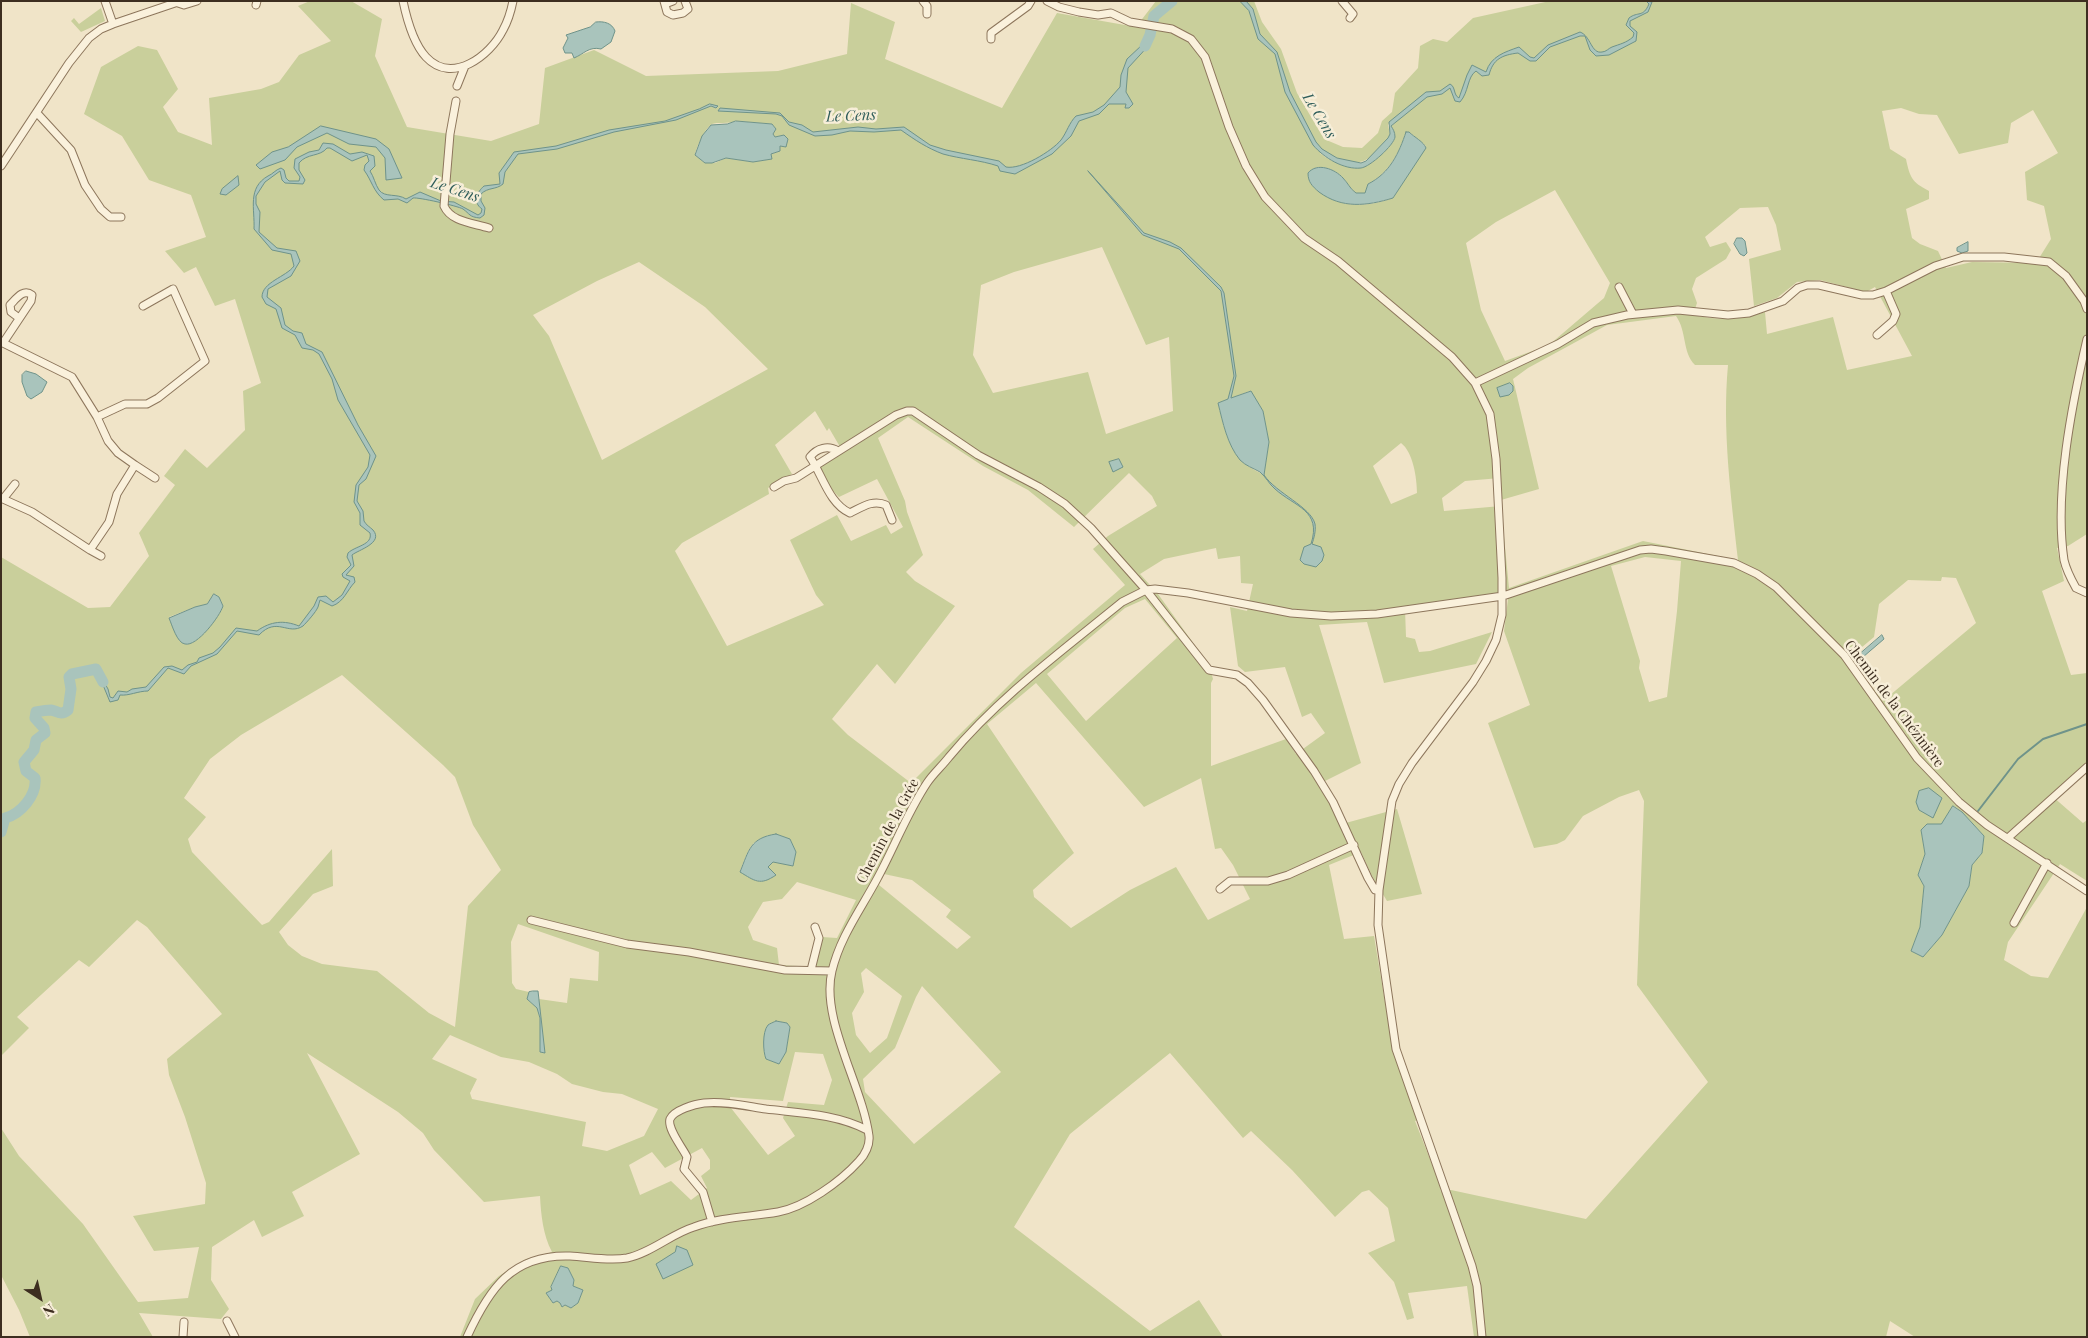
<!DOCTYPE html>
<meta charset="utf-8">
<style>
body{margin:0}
#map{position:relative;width:2088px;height:1338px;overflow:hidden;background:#f0e4c8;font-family:"Playfair Display",serif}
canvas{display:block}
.frame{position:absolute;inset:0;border:2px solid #3d2e20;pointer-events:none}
.north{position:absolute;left:15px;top:1273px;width:50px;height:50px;-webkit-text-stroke:4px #f7eed8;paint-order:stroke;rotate:145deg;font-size:14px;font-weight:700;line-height:20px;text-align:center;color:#3d2e20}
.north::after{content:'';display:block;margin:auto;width:18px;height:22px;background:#3d2e20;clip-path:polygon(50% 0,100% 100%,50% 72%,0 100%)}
</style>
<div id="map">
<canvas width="2088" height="1338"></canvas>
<div class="frame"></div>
<div class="north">N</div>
</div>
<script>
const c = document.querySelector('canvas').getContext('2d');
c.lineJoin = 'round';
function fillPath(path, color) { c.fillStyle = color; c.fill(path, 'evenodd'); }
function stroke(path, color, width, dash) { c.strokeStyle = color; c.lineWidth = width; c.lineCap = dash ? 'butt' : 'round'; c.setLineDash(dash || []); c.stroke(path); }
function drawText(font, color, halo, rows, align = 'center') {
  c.font = font + ' "Playfair Display",serif'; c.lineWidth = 5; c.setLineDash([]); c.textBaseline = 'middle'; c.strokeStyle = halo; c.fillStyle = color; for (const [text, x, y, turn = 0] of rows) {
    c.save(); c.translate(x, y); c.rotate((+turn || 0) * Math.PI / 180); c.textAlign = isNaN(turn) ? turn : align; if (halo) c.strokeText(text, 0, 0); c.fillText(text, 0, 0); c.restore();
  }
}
fillPath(new Path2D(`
 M310,1H351L382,19L375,56L407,127L491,141L539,124L545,68L594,50L646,76L778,71L847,54L851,3L895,22L885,59L1002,108L1057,13L1136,27L1156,1H1254L1262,22L1281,49L1297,93L1324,139L1343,147L1362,148L1378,133L1382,121L1392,112L1395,93L1418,68L1420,46L1433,39L1447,42L1473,18L1550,1H2087V534L2068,546L2057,548L2064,581L2042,591L2071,675L2087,673V764L2052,796L2083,823L2087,820V881L2060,864L2008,942L2004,960L2031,976L2048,978L2087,907V1337H1915L1890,1321L1886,1337H1474L1467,1286L1408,1293L1414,1318L1407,1320L1394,1282L1368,1253L1395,1241L1388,1208L1369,1190L1362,1192L1335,1217L1292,1170L1251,1131L1243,1138L1170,1053L1070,1134L1014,1227L1150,1331L1199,1300L1223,1337H460L475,1299L499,1276L526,1259L552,1252C543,1235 541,1215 540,1196L484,1202L434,1150L423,1133L398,1112L307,1053L360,1154L292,1192L304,1216L262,1237L254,1220L212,1247L211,1280L229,1309L221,1319L139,1313L153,1337H30L19,1310L1,1275V1128L19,1156L83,1224L138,1302L188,1298L199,1247L154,1251L133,1216L205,1204L206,1183L185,1117L169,1075L167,1059L222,1014L147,927L137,920L89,967L79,960L17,1017L29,1028L1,1056V557L88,608L110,607L149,556L139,533L175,485L164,476L185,449L207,468L245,430L243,391L261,383L235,299L215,306L196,267L184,273L165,251L206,237L191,195L149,180L122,136L84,114L101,67L138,46L157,50L178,89L163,107L178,132L212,145L209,98L261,89L279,82L299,55L331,41L298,6ZM1901,108L1919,114L1937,115L1959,154L2008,143L2011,123L2033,110L2058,153L2025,172L2027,200L2044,206L2051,239L2036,263L1972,262L1946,268L1938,251L1920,244L1912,238L1906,209L1929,199V191C1912,182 1910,178 1906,159L1890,149L1882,111ZM1393,119L1396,122L1391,126C1393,129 1395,133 1395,137C1394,145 1372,164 1364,167C1352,171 1329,161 1320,153L1325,152C1331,156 1337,158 1343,160C1368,168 1372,154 1388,138L1390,134L1388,125ZM736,121L772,124L776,129L773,134L775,137L784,135L788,139L785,147L780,146V151L771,154V159L753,162L726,158L715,163H705L695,155C696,148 705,128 712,124C717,122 728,124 736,121ZM1406,132H1409L1426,146L1393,198C1367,207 1342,209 1319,191C1312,186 1308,182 1308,173C1317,162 1335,169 1343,178C1348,183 1350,189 1356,193H1366L1368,184C1389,173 1399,153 1406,132ZM1555,190L1610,283L1604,298L1549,345L1505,361L1481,310L1466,243L1496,222ZM1768,207L1776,225L1781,250L1749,259L1754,306L1777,298L1797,282L1820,280L1866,292L1875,287L1912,356L1847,370L1833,317L1767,334L1765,312C1737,320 1722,321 1693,315L1697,303L1692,289L1696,278L1726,259L1731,250L1726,242L1710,247L1705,237L1740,208ZM1102,247L1146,345L1169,337L1173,411L1106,434L1088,372L993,393L973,355L981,285L1014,272ZM639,262L705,307L768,369L602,460L549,336L533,315L597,281ZM1676,316C1687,331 1682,352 1695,365H1728C1722,430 1731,496 1738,560L1643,541L1509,588L1501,506L1444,511L1442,498L1465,481L1500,478L1501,500L1539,489L1513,379L1528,368L1607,325ZM1250,391L1263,411L1269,443L1264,473L1262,474C1255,470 1248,467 1242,461C1227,446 1223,423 1218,403ZM815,411L827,431L829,428L843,452L819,467L833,491L839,497L877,479L903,527L891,534L886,525L851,541L837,515L790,540L816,595L824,605L727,646L675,551L682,543L769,494L768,488L792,474L775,445ZM908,417L983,466L1028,490L1074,527L1129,473L1152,496L1157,506L1108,536L1093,549L1125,585L1021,673L911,783L848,735L832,719L877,664L895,684L955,606L915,581L906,572L923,555L907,512L905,501L878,438ZM1401,443C1413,452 1417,478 1417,493L1391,504L1373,466ZM1216,548L1218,559L1240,556L1241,583L1253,584L1247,611L1230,607L1238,666L1245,672L1285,667L1302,717L1311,713L1325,733L1296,754L1286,739L1211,766V683L1213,679L1209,665L1158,594L1140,574L1164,559ZM1645,557L1681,561L1677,611L1667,697L1649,702L1639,668L1640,661L1611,566ZM1942,577L1956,578L1976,623L1883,701L1849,658L1874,637L1879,604L1908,580L1941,581ZM1509,591L1504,631L1530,705L1488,723L1534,848L1557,844L1565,840L1583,816L1619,797L1639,790L1644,801L1637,985L1708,1082L1586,1219L1451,1190L1441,1192L1439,1182L1415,1121L1418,1120L1392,1044L1374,936L1344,939L1329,865L1361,852L1372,876L1387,901L1422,894L1397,809L1342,824L1319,784L1361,763L1319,625L1367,622L1384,683L1476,664L1492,632L1430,651L1419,652L1415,639L1406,637L1405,609ZM214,594L219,597L223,606C220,616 196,647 185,644C177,642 172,625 169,617L195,607L207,604ZM1145,599L1177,638L1086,721L1047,674L1125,608ZM342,675L443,765L455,777L473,825L501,870L468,906L455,1027L429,1013L377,971L322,964L302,956L288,945L279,932L313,894L333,886L332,849L269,922L262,925L192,852L188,839L206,817L184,798L210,759L241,735ZM1036,683L1144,807L1201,778L1215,849L1221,848L1233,865L1250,899L1208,920L1176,867L1130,890L1071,928L1034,897L1033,890L1074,853L987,724ZM1954,806L1962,812L1984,836L1982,853L1972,865L1969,886L1942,935L1923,957L1911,951L1920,927L1924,886L1918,875L1925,854L1921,830L1928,824H1941ZM776,834L790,839L796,852L793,866L773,861L768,867L775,875C759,886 755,881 740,871C749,849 750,838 776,834ZM884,874L912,880L951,910L946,917L971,937L957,949L879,885ZM797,882L856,900L837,938L822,937L816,967L779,965L777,948L753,940L748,927L763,902L782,899ZM518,924L599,952L598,981L570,978L567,1003L539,999L544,1053L540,1052V1018L537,1008L527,999L529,992L516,989L512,983L511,942ZM866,968L902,996L887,1038L870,1053L856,1035L852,1013L864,992L861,973ZM922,986L1001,1072L914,1144L865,1092L863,1079L895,1048L916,997ZM776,1021L787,1023L790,1027L786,1052L779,1064L766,1059C763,1052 762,1032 768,1025C769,1024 774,1022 776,1021ZM450,1035L501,1057L529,1062L557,1074L572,1084L603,1092L622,1094L658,1109L644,1136L607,1151L582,1146L586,1122L472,1099L470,1093L477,1079L432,1059ZM795,1052L823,1054L832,1080L824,1105L788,1102L783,1118L795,1136L768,1155L731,1108L730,1097L783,1101ZM702,1148L710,1160V1169L701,1176L707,1188L691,1200L671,1181L640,1195L629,1165L652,1152L665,1168ZM561,1266L568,1268L574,1280L573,1286L583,1290L578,1303L571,1308L565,1305L562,1307L560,1303L557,1301L553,1303L546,1293L552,1290L551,1287Z
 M101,8L105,21L81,32L71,21L74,18L79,24Z`), '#c9cf9b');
const water = new Path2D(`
 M1240,1H1246L1253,9L1260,34L1277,52L1290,92L1316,142L1322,149L1337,158L1361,163L1366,161L1388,138L1390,134L1389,122L1426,92L1440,91L1450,84C1456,87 1453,95 1459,98L1467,75L1472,65L1486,72C1491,56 1505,52 1519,47L1530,57L1534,58L1548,45L1580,32C1591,36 1591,54 1602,52C1606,52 1609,48 1612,47C1620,44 1626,43 1633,37L1634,33L1626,25L1629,18C1638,11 1643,18 1649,4L1646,1L1652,2L1648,12L1630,21V26L1637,32L1636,41L1609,55L1596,56L1590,50L1585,36H1580L1550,47L1536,61H1530L1518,53C1502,55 1493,59 1489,75L1482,76L1476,71C1467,77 1469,92 1460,102L1455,101L1450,88L1442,94L1427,97L1391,126C1393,129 1395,132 1395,137C1394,145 1370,167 1361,168C1344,170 1324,158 1313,145L1285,92L1275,54L1258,39L1249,11Z
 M596,22C604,21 612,23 615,31L611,42L601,49C589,46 584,54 574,58L572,53H565L563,48L568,38L566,35L590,27Z
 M1149,31L1152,32L1151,43L1128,68L1126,92L1133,104L1129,108H1125L1126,104H1109L1099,114L1079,121L1071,136L1052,154L1015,174L1000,171L998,166C980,160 961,159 943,154C927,148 915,140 901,130L874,132L850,131L832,135L815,136L789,125L782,116L776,114L718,111L720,108L780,113L789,122L802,125L813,132L858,127L876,129L904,127L930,145L946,150L999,161L1006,167C1021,170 1052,151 1061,140C1067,132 1069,123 1076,116L1093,112L1104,105L1120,87L1121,75L1127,59L1142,45Z
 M710,104L718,106L716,108L711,106L676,120L614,132L557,149L518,154L505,172L503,184C496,190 488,187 481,194V201L485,208L484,215L480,218C469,217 470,214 463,209C458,206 418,197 413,198L407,203L398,199L384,200C373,191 372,181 364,170L365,165L369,161L367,155L352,161L330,148H327C320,157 307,153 299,163V170L305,180L303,184L285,183L282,180L280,171L265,182L256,196V204L260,212L259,232L277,248L296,251L300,261L291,276L268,289L267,297L281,308L285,325L293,331L302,333L306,344L322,352L358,425L376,456L366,479L359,485L357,501L363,511L364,521C366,525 370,527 373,530C384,543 358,550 352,555L354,566L346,575L354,577L355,582C347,590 344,602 332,606L320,600C319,602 319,605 318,607C316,612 307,622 303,626C288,636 277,616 259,635L237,631L217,654L191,666L184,674L168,668L148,691C138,691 129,696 120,695L118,700L110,702L96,668L108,689L110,697L113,698L118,691L127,692L132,689L146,687L164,667L172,666L182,670L188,665L197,662L199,658L213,653L220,647L236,628L257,631C271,621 284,620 299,626L314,606L318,597L326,596L333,602L342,595L350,581L343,577L342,574L351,565L347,557L348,553C355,546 373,545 370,533L360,525V513L354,502L356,485L368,467L370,455L338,400L332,379L319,354L313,350L302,348L295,335L282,328L276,309L266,304L262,297C262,282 286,277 294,266L291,254L272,250L254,229C255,209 247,188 268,176C273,174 275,170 281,168L284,170L286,178L289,181H299L300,177L294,168L295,159L309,152L319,150L323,143L333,144L350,154L362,152L374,156L375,166L370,171C374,177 375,184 379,190C385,198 397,193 406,199L420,192L441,201L454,202L478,215L481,213L482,209C472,202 477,192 484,186L500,184L499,173L514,152L556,146L609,130L665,121L699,109Z
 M736,121L772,124L776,129L773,134L775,137L784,135L788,139L786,147L780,146V151L771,154L772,159L753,162L726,158L712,163H705L695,155L702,136L711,125L727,124Z
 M321,126L376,139L389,149L402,178L386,180L385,158L376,147L349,144L327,133L297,147L285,160L260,169L256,165L272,152L288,147Z
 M1406,132H1409C1414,137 1424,142 1426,148L1393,198C1367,206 1342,209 1319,192C1312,186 1308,182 1308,173C1317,162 1335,169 1343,178C1348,183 1350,189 1356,193H1365L1368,184C1390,173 1399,153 1406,132Z
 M1088,171L1144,233L1170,242L1181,248L1221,287L1224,293L1236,376L1231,398L1251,391L1263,411L1269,442L1264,475C1276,493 1311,507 1315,524C1316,531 1314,538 1312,544L1321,547L1324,555L1322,561L1316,567L1304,564L1300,560L1304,547L1311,544C1322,510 1295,507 1275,489C1269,484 1266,477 1260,472C1253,468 1246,466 1240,460C1227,444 1223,423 1218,403L1228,399L1234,376L1221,291L1179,249L1143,235Z
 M238,176L239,185L226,195L220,194L222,189Z
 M1737,238H1742L1745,241L1747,253L1744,256L1740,254L1734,244Z
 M1968,242V251L1962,253L1957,251V248Z
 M26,371L36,374L47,382L42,392L31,399L27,396L22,382V375Z
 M1510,383L1513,386V391L1509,395L1500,397L1497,388Z
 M1119,459L1123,467L1113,472L1109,462Z
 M214,594L219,597L223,606C220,616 197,647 185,644C177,643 172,625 169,618L195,607L207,604Z
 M1882,635L1884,639L1856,663L1853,660Z
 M1929,788L1942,798L1933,818L1919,810L1916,802L1919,791Z
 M1953,806L1962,812L1984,836L1982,853L1972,865L1969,886L1942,935L1923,957L1911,951L1920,927L1924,886L1918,875L1925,854L1921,830L1927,824H1941Z
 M776,834L790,839L796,852L793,866L773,862L768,867L776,875C760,886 755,881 740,872C749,850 750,838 776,834Z
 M533,991H538L545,1053L540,1052V1018L537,1008L527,999L529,992Z
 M776,1021L787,1023L790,1027L786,1052L779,1064L766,1059C763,1052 762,1032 768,1025C769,1024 774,1022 776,1021Z
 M677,1246L687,1250L693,1265L663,1279L656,1264L675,1252Z
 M561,1266L568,1268L574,1280L573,1286L583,1290L578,1303L571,1308L565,1305L562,1307L560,1303L557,1301L553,1303L546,1293L552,1290L551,1287Z`);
fillPath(water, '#a9c4bc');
stroke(water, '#6f938a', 1);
stroke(new Path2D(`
 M1978,811L2018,759L2043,739L2087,724`), '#6f938a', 2);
stroke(new Path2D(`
 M1145,46L1150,35L1154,16L1172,1
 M1,832L5,818C21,814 37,795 35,778L26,771L24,762L34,750L36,740L45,733L44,728L35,718L36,712C41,711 47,710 51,710C58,711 60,716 68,710L71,689L69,677L72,674L96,669L103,682`), '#a9c4bc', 11);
const minor = new Path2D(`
 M105,1L113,24
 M403,1C407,20 413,43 426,57C452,85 490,56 503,30C508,21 511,11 513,1
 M664,1L667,12L673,15L683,13L688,9L685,1
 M923,1L927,6V14
 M1047,1L1059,7L1079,12L1098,15L1111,13L1130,22L1172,29L1191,39L1205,57L1229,127L1246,166L1265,197L1304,238L1338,261L1452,357L1475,383L1490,414L1496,459L1502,578V615L1496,640L1486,661L1473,682L1412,763L1399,784L1392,801L1379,890L1378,925L1396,1049L1472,1266L1477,1286L1482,1337
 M1342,1L1353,14L1350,18
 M178,3L184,5L197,1
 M665,4L673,1
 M256,5L257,1
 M991,39V33L1028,6L1031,1
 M457,86L465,66
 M456,101L450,134L444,206C451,222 473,223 489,228
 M37,113L71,150L85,185L101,209L110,217H121
 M1,166L69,63L89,38L101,29L113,24L181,1
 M1619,287L1633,314
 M1877,335L1893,321L1896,314L1886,291
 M2087,339C2072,404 2054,493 2064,560C2066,569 2071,579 2076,588L2087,593
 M1,342L72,377L97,417L108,441L118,453L135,465L117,494L109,522L90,550L32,512L3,499L15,484
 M3,343L31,301L32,295C23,288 16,299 10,305L11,312L19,318
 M1475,383L1558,344L1593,323L1627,315L1678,310L1728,315L1749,313L1783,301L1798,288L1807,285H1819L1862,295H1873L1886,291L1935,266L1963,257H2004L2049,262L2066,276L2084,301L2087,309
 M97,417L125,404H147L158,398L205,361L173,289L143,306
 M838,451C828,445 817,448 810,457C822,474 829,504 850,513C862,507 873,499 886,505L892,520
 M135,465L155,478
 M774,487L784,481L796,478L896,415L907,411H913L978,455L1039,487L1065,504L1091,528L1146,590L1209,670L1237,675L1248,683L1263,700L1314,771L1333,802L1368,878L1375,890H1379
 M90,550L101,556
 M2009,837L2087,767
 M1220,889L1230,881H1268L1288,875L1354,845
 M531,920L627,944L689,952L785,970L832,971
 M2014,923L2047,863
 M811,970L819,938L815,927
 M712,1222L703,1192L684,1169L687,1157C683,1148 667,1129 670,1119C674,1110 695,1104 704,1103C725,1101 746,1106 766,1109C800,1113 837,1114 867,1130
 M227,1321L235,1337
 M183,1337L184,1322
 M467,1337C489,1289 512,1254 570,1256C589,1257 608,1261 627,1258C651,1253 671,1234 694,1227C721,1217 750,1217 778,1212C805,1207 840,1182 859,1161C865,1155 870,1145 869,1136C863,1087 820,1019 832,971C840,937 861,909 877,879C894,848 907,813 927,783C933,774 942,766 949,757C999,697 1062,651 1122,602L1146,590L1155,589L1188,593L1291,613L1331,616L1377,614L1503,596L1640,550L1651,549L1666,551L1734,563L1757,574L1776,587L1844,655L1917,758L1959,802L1987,825L2087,891`);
stroke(minor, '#8d765c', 9);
stroke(minor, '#faf1dc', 7);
drawText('14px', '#3d2e20', '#f7eed8', [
 ["Chemin de la Chézinière",1894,704,53],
 ["Chemin de la Grée",888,831,-62]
]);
drawText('italic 15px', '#2f5d5a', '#f7eed8', [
 ["Le Cens",851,116,-2],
 ["Le Cens",1319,116,59],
 ["Le Cens",455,190,18]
]);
</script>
